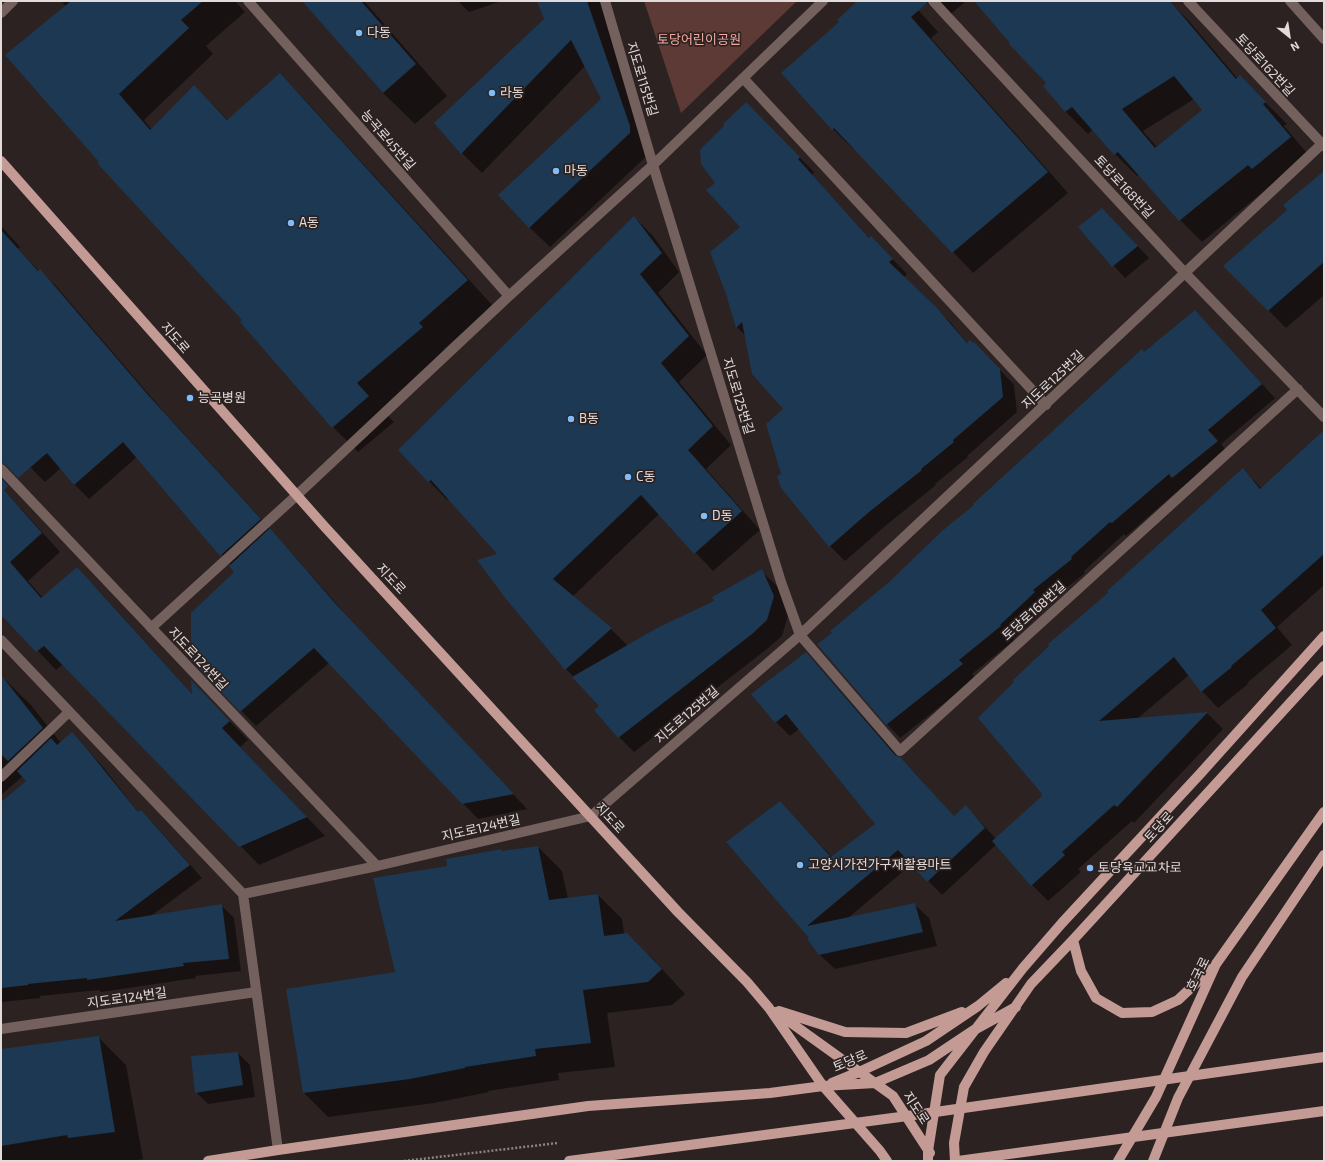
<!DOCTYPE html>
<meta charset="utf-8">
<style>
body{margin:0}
#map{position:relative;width:1325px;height:1162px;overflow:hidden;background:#2c2221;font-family:"Exo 2",sans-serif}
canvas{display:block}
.frame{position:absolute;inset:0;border:2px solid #e2dbda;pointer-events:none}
.north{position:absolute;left:1269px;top:16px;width:40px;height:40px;-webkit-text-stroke:3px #2c2221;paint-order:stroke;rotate:150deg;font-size:11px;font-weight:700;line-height:16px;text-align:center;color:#e2dbda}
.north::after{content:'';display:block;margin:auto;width:14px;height:18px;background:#e2dbda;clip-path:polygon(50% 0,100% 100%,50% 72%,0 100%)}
</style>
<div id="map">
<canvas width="1325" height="1162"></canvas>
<div class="frame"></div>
<div class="north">N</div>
</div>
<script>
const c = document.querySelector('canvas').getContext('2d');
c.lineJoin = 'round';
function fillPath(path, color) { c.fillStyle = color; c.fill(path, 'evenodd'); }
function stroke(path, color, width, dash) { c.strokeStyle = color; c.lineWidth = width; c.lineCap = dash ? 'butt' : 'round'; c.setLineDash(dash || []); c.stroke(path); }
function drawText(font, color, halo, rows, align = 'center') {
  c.font = font + ' "Exo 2","Noto Sans KR",sans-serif'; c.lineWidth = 3.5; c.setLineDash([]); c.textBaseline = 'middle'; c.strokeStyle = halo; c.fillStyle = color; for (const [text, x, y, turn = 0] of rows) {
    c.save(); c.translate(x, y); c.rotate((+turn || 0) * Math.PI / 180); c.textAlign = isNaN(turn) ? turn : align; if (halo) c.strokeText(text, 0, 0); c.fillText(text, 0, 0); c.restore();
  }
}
fillPath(new Path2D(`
 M644,1H797L681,113Z`), '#5d3a35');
fillPath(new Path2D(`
 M61,1H235L245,12L206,46L213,54L144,120L152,130L194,86L228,120L280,74L305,100L493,306L444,349L447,353L381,409L394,422L358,452L333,427L243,320L100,162L66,6Z
 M303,1H364L447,96L415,124L383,93Z
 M458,1H502L469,12Z
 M538,1H604L650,153L550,247L529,227L602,99L585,66L482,173L462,153L435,123L545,19Z
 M859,1H910L938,32L931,38L1068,193L973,273L855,148L853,149L833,129L840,22Z
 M925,1H966L944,20Z
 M975,1H1169L1189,21L1238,79L1262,99L1287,124L1284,126L1312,159L1270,186L1202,242L1180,220L1139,174L1137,176L1115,154L1093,129L1088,134L1066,112L1044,86L1047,84ZM1194,99L1203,110L1157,147L1143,131Z
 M746,103L814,172L812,175L870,239L871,237L907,274L904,277L951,323L968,344L989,358L1014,385L1017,412L967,456L968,457L935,484L936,485L884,527L845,561L830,546L782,474L784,409L746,336L737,327L742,227L716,184Z
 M1324,172V295L1286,328L1225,266L1289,210Z
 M634,217L653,236L679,272L658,293L707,355L679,382L731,445L706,469L760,530L713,571L659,514L572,597L611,629L628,646L716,601L761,571L777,586L789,612L782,636L767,649L634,752L619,737L601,706L566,669L499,555L449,498L447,500L399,450Z
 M1114,221L1149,258L1125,278L1079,227Z
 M1,226L20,247L18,249L39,271H40L55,285L164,412L275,534L349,618L527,809L478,819L329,663L256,726L192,660L236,572L231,565L137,457L89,499L75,485L61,468L45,482L30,467L1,432Z
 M1195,311L1275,398L1221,444L1230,455L1186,491L1182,487L1126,536L1124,534L1084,571L1085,573L1046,604L1048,606L1013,639L1014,640L972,674L976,678L900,738L887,724L818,644L833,633L1144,353Z
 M1324,449V585L1277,627L1292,645L1247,683L1248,684L1218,708L1202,691L1189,675L1137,719L1207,713L1223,729L1134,823L1132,821L1078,869L1081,872L1048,901L1032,885L997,844L942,895L912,864L848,918L914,904L929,918L937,946L835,969L820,955L811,938L727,843L780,802L832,857L877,824L799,729L790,736L776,722L806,653L820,668L898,757L915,773L954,817L966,806L996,839L1043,796L1110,593L1243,469L1262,489Z
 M1,494H7L25,513L60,552L28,581L43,598L76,568L95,587L193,695L192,682L248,740L240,747L325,836L259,865L63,664L56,670L38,651L1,610Z
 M1,676L31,705L61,743L72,733L84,746L104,768L139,813L141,811L154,824L202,878L151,916L221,905L234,918L241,971L195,976L196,978L101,992L99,990L40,996V998L1,1002V803L28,781L23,776L1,795Z
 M538,847L562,871L568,899L598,895L622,919L624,934L652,958L685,994L672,1005L607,1013L615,1067L558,1073L559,1080L488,1091L489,1092L434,1103L328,1117L304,1093L396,973L448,867L502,850L503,852Z
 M98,1037L126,1065L143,1159L131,1161H1V1050Z
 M238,1053L250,1065L255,1097L208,1104L196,1092Z`), '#0007');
fillPath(new Path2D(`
 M71,1H203L181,20L189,28L119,94L150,130L194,85L227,120L280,73L468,280L419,323L423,327L357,383L369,396L332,428L240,322L242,320L97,163L99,162L5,55Z
 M302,1H361L416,64L383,93Z
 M537,1H587L630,126V133L529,228L498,195L601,99L571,40L461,154L434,123L544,19Z
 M857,1H927V3L911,17L1048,172L952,253L834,128L832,130L781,73L839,22L837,20Z
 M974,1H1170L1236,79L1240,75L1266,102L1263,104L1291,137L1252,169L1248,165L1179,221L1118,152L1114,155L1072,107L1065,112L1043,86L1046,83L1009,44L1010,43ZM1174,76L1202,110L1155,148L1122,109Z
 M746,102L800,157L798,159L869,238L871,236L893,259L889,262L936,307L967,343L970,340L973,343L974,342L1000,369L1003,397L953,440L954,442L921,469L922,470L869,512L829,547L781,488L777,476L781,474L766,424L783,409L752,374L742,322L736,328L726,294L710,252L740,227L706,190L715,183L701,164L700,150L724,126L723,124Z
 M1324,171V262L1268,311L1223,266L1287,210L1283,205Z
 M1102,208L1138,246L1112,267L1078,227Z
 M634,216L662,253L640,274L689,336L661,363L713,426L688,450L742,511L694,554L641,495L553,579L612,628L565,670L506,599L477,560L497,554L431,480L428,482L398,450Z
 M1,230L38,271L40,269L149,396L261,519L220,556L123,442L74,485L47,453L18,478L6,465L1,463Z
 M1195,310L1262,384L1208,430L1218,441L1172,478L1169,474L1112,523L1110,522L1071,557L1072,559L1033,590L1035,592L1000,625L1001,626L959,660L963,664L886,725L817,644L832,633L830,631L889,582L942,531L974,505L973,504L1142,349L1144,352Z
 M1324,430V554L1261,610L1276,628L1231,666L1232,667L1201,692L1174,657L1099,721L1208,712L1117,807L1114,805L1062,852L1065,855L1031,886L992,841L1042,796L1041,795L1042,794L978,718L1014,682L1013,680L1049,646L1048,644L1108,593L1107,591L1243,468L1260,489Z
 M1,478L8,486L4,490L42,533L10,562L41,598L77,567L192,694L191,680L230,721L222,728L307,817L239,847L44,646L36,652L1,615Z
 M270,528L334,602L514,794L462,804L314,648L240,712L191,660V613L234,572L229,566Z
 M762,569L774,596L767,620L752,634L618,738L594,710L599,706L572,677L657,628L714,601L712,597Z
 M806,652L895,755L900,757L954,816L966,805L985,828L927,882L898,850L807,926L915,903L923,932L819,955L807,939L809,938L726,842L780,801L831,857L875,824L786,714L775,723L751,694Z
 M1,675L43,728L8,761L1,754Z
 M72,732L91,754L138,812L141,810L190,865L115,921L222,904L229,959L183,963L184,966L87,980V978L28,984V985L1,988V802L26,781L17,771L51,738L57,745Z
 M538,846L549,900L598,894L604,936L627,933L662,969L648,982L583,990L591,1043L535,1049L536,1056L465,1067V1068L410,1079L303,1093L286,989L395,972L373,878L447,866L446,859L502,849V851Z
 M99,1036L115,1132L68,1138L67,1135L1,1146V1049Z
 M238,1052L243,1085L195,1093L191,1056Z`), '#1c3852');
stroke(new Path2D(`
 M248,1L509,296
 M605,1L653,165L781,582L800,635L900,751L1298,389
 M933,1L1185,273L1324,417
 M1188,1L1324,146
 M1290,1L1324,39
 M1,13L13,1
 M743,78L1046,405
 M1,469L377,866
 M151,628L297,495L509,296L653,165L823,1
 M1,640L243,894L278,1150
 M1,777L69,712
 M243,894L377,866L591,816L800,635L1324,142
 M1,1029L256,992`), '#74605d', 10);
stroke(new Path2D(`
 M1,161L324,526L678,912L747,982L769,1008L823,1086L880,1151L887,1161
 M1073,940L1081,971L1096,998L1122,1013L1152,1012L1178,1000L1211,969
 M779,1011L845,1032L906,1033L962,1012
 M776,1012L893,1096L930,1153
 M832,1083L859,1072L926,1041L978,1006L1006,983
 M208,1161L278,1150L588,1106L770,1093L823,1086L875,1083L929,1060L974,1030L1016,1007
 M928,1161V1151L940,1075L1023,968L1062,923L1200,774L1324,636
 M955,1161L954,1143L964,1087L984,1052L1031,984L1073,940L1324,666
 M1118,1161L1156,1097L1216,964L1324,812
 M1153,1161L1178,1098L1242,977L1324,855`), '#c39b94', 10);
stroke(new Path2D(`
 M404,1161L558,1143`), '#8b8382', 2.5, [2, 2]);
stroke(new Path2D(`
 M569,1161L900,1117L1324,1057
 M958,1161L1324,1111`), '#c39b94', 10);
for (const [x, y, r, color] of [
 [359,33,4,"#7ebdf9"],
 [492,93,4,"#7ebdf9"],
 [556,171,4,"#7ebdf9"],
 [291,223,4,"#7ebdf9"],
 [190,398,4,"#7ebdf9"],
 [571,419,4,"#7ebdf9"],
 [628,477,4,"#7ebdf9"],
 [704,516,4,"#7ebdf9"],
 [800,865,4,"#7ebdf9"],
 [1090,868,4,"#7ebdf9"]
]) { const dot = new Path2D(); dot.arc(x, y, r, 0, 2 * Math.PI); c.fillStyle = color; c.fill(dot); stroke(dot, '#2c2221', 1.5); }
drawText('13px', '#e2dbda', '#2c2221', [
 ["다동",367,33],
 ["라동",500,93],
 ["마동",564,171],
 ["A동",299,223],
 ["능곡병원",198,398],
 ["B동",579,419],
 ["C동",636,477],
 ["D동",712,516],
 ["고양시가전가구재활용마트",808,865],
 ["토당육교교차로",1098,868]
], 'left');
drawText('13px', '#f3ab9f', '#2c2221', [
 ["토당어린이공원",699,40]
]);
drawText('13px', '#e2dbda', '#2c2221', [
 ["토당로162번길",1265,65,47],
 ["지도로115번길",642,79,73],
 ["능곡로45번길",388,140,49],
 ["토당로168번길",1124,187,47],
 ["지도로",175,338,49],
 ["지도로125번길",1053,380,-43],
 ["지도로125번길",738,396,73],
 ["지도로",391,579,47],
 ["토당로168번길",1034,611,-42],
 ["지도로124번길",198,659,47],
 ["지도로125번길",687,715,-41],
 ["지도로",610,818,48],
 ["토당로",1159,827,-48],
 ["지도로124번길",481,828,-13],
 ["호국로",1198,974,-64],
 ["지도로124번길",127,998,-8],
 ["토당로",850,1061,-23],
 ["지도로",916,1108,57]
]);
</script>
